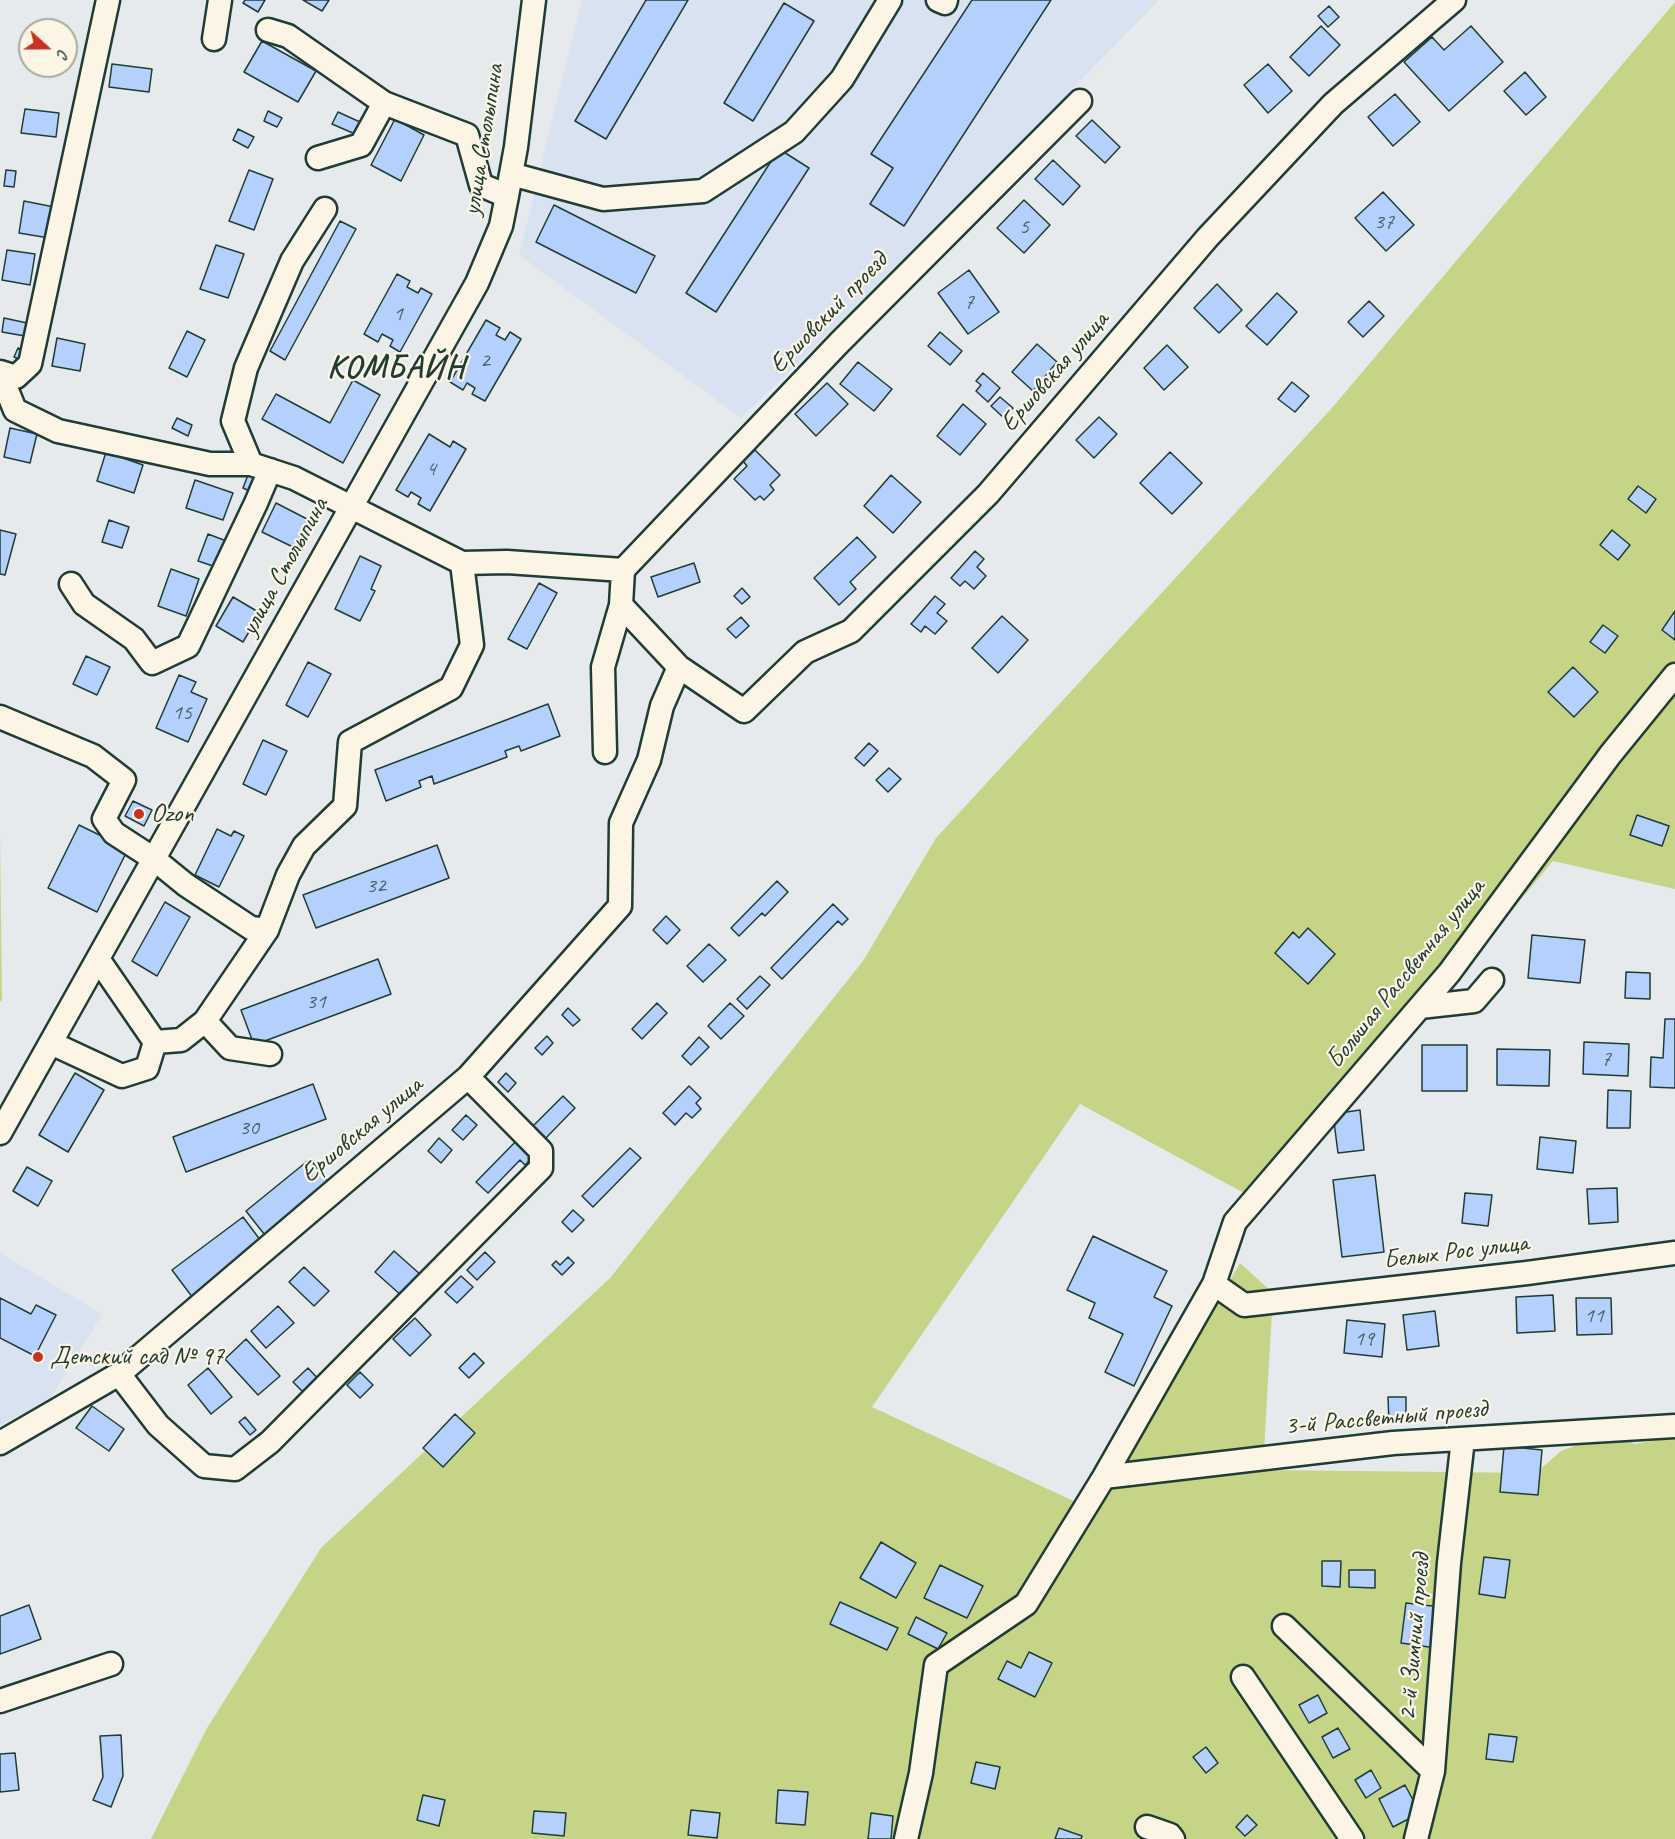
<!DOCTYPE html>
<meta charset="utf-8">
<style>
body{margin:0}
#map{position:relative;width:1675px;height:1839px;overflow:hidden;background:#e7eaec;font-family:Caveat,sans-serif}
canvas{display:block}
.north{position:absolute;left:18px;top:18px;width:60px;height:60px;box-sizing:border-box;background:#fcf5e5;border:2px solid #a4ab9e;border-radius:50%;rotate:111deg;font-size:16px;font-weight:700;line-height:24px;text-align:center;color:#1f3d34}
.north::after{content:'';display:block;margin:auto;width:21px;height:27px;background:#c8321e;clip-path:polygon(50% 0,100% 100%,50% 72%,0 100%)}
</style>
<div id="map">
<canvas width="1675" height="1839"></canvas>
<div class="north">С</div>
</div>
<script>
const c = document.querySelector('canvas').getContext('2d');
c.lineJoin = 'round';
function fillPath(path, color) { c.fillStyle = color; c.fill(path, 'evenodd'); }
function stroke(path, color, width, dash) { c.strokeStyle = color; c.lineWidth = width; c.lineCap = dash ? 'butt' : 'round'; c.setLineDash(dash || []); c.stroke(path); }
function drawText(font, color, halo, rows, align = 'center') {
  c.font = font + ' Caveat,sans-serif'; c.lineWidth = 4.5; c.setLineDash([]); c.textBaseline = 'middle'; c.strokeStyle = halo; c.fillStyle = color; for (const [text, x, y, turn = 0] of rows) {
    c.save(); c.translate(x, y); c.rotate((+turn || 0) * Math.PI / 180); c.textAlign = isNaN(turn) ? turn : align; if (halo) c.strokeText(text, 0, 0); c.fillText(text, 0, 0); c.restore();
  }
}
fillPath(new Path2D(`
 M582,0H1159L926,239L741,418L519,255Z
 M0,1253L102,1314L49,1401L0,1425Z`), '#d8e2f1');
fillPath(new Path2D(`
 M1675,2V889L1553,861L1266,1205L1080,1104L872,1407L1097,1512L1240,1263L1273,1293L1263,1470L1536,1473L1561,1451L1598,1437L1613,1434L1635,1444L1675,1437V1839H151L207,1728L321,1548L610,1278L863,961L936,838L1331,409Z
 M0,831L2,1000L0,1002Z`), '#c6d487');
const building = new Path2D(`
 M245,0H265L258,12L243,3Z
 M303,0H329L322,11Z
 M646,0H688L606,139L575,121Z
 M972,0H1051L904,226L870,204L893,168L871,154Z
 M784,3L814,21L753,121L724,103Z
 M1329,6L1339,17L1328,27L1318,16Z
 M1321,26L1340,45L1309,76L1290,57Z
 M1471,26L1503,62L1449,111L1404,62L1432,37L1444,50Z
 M262,41L316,71L298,102L244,72Z
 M112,64L152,69L149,92L109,87Z
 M1268,64L1292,91L1268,113L1244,85Z
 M1525,72L1546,97L1526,115L1504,91Z
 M1395,94L1420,122L1393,146L1368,117Z
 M25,109L59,113L56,137L21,133Z
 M268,111L282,118L277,127L264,121Z
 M338,112L360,122L355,134L332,124Z
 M395,119L424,135L401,181L371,165Z
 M1092,120L1120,147L1105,163L1076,136Z
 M238,129L254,137L248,148L233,140Z
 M779,149L809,168L716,312L686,293Z
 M1053,160L1080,186L1063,205L1035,179Z
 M6,170L16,171L14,187L4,186Z
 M249,170L273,179L254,230L229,221Z
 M1383,192L1414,225L1386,251L1355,218Z
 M1024,200L1050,225L1024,253L997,228Z
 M24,201L54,207L49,238L19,233Z
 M554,205L655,256L636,293L536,242Z
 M340,221L356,229L285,360L270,351Z
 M216,245L244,254L228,298L200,289Z
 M7,250L35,254L30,285L2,280Z
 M969,270L999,312L968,334L938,293Z
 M397,274L410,281L407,287L418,293L421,288L432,294L400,352L390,346L393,340L382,334L378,342L364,334Z
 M1217,284L1242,310L1219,333L1194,308Z
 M1277,293L1297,312L1267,345L1246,326Z
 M1369,301L1384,316L1363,337L1348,322Z
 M4,318L27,323L25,336L2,332Z
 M486,320L500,328L496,335L505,340L510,332L521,339L485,401L472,394L475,388L467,383L463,390L450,382Z
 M187,331L205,340L187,377L169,368Z
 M940,332L962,351L950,365L928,346Z
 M57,338L85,344L80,371L52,366Z
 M1037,344L1057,362L1033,391L1012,372Z
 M1167,345L1188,367L1164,390L1144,368Z
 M18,348L28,352L24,361L14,357Z
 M858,362L892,389L874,411L840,384Z
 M983,373L1000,388L988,402L976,391L981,385L976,381Z
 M353,380L380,395L343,463L262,419L276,394L330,423Z
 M1292,382L1309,396L1295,412L1278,399Z
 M827,383L848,404L816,436L795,414Z
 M1000,397L1013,408L1004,418L991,406Z
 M963,404L986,424L960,455L937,436Z
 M1099,417L1117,434L1094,458L1076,440Z
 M177,418L192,425L188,436L172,428Z
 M10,428L37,434L30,463L4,457Z
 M429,434L450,447L453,441L466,449L430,511L418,504L421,498L411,492L408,497L396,490Z
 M755,450L780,475L770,485L774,490L764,500L760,496L755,500L734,479L747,466L743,461Z
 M106,452L143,465L134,493L97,481Z
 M1170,452L1202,483L1172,514L1140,483Z
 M251,467L263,472L254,493L243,488Z
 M891,475L921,502L893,533L864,506Z
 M195,480L233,493L223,520L186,508Z
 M1638,486L1656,499L1646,513L1628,499Z
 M276,503L309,520L295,548L262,532Z
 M109,520L129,527L122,548L102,542Z
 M0,530L16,534L5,575L0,574Z
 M1612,530L1630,545L1618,560L1600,545Z
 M208,534L229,542L219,568L198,561Z
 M857,537L876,557L850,582L856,589L839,605L814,578Z
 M975,551L984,559L977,567L986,576L974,589L965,581L960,586L951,578Z
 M360,556L381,566L371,589L375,591L360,621L335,609Z
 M694,563L700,582L658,597L651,577Z
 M171,569L199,579L186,616L158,606Z
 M539,583L557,593L527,649L508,639Z
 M742,588L750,597L742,604L734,596Z
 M935,596L945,604L937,613L947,621L935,634L925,626L921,632L911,624Z
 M233,597L260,613L243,642L216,626Z
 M1675,611V640L1662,630Z
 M1002,616L1028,640L998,673L972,648Z
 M741,617L749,626L736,638L727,629Z
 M1603,625L1618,636L1605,653L1590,642Z
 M86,656L110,667L97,695L73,684Z
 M308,662L331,674L308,717L286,705Z
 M1573,667L1598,692L1574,717L1548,692Z
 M179,675L196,682L191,692L207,699L188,742L156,728Z
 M548,704L560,736L521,751L519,746L505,751L507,757L434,784L432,776L419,781L421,787L386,801L375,770Z
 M263,740L287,751L266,795L243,784Z
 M869,743L878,751L864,766L855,758Z
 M889,768L901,779L888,792L876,780Z
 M133,801L152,810L144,826L125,816Z
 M1637,815L1669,826L1662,846L1630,835Z
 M79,825L128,849L97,912L48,888Z
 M217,829L231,836L234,831L244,836L219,887L195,875Z
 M437,845L449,878L316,928L303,895Z
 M777,881L788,892L765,916L762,913L739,936L731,928Z
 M165,902L190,917L157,976L132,961Z
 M833,904L848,919L842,925L838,921L782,979L771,968Z
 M666,916L680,930L667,944L653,930Z
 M1308,928L1335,954L1308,984L1275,953L1293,932L1299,938Z
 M1532,935L1585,940L1580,983L1528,978Z
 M709,944L726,960L703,982L687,966Z
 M378,959L391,994L254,1045L241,1010Z
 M1626,972L1650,973V999L1625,998Z
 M760,976L770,985L747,1009L737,999Z
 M657,1003L667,1013L642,1039L632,1029Z
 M730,1003L744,1016L721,1039L708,1026Z
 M568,1008L580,1020L573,1026L562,1015Z
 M1665,1019H1675V1088L1650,1087L1651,1057L1663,1058Z
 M547,1036L553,1043L542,1055L535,1048Z
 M699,1037L709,1047L691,1065L682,1056Z
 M1584,1042L1629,1044L1628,1076L1583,1074Z
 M1422,1045H1467V1091H1422Z
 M1497,1049L1550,1050L1549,1086L1497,1085Z
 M75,1073L104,1090L68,1152L39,1135Z
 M506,1073L516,1083L508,1092L498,1082Z
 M313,1084L326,1119L186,1172L173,1137Z
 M689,1086L701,1098L696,1103L701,1109L692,1118L686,1113L675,1125L663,1113Z
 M1608,1090L1631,1091L1630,1128H1607Z
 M563,1096L575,1108L543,1141L530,1129Z
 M1360,1110L1364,1150L1338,1153L1333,1114Z
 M466,1115L477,1125L463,1140L452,1130Z
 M520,1137L534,1156L525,1165L520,1160L488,1193L476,1182Z
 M1540,1137L1576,1141L1573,1173L1537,1169Z
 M439,1138L452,1150L441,1163L428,1151Z
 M630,1148L641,1158L593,1207L582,1196Z
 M310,1159L332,1187L268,1239L246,1211Z
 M27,1167L52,1181L38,1206L13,1191Z
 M1375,1175L1384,1252L1342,1257L1333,1180Z
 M1617,1188L1618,1222L1589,1224L1587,1189Z
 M1465,1193L1492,1195L1488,1226L1462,1223Z
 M573,1210L584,1220L572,1232L562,1222Z
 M243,1217L264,1245L193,1298L172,1270Z
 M1093,1236L1167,1271L1154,1297L1172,1306L1134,1386L1105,1372L1123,1334L1089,1318L1095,1303L1067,1290Z
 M394,1251L421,1275L402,1296L375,1272Z
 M485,1252L495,1262L477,1280L467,1270Z
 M568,1257L574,1263L562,1275L552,1265L556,1261L560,1265Z
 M304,1267L329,1291L314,1306L289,1282Z
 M461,1276L473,1287L457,1303L445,1292Z
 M1553,1295L1555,1331L1517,1333L1516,1297Z
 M0,1298L31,1314L36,1305L56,1315L35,1356L0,1338Z
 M1576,1298H1611L1612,1334L1577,1335Z
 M278,1306L294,1323L266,1348L251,1331Z
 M1435,1311L1439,1346L1407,1350L1403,1315Z
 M415,1318L431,1335L410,1356L393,1339Z
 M1347,1320L1385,1324L1382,1357L1344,1353Z
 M246,1339L280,1376L258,1395L225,1359Z
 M474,1353L484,1363L469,1378L459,1368Z
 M208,1368L232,1397L211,1414L188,1385Z
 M308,1368L322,1383L308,1397L293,1382Z
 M360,1372L373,1385L360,1398L347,1385Z
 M1388,1397H1406V1423H1389Z
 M92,1406L124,1429L109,1451L76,1428Z
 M455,1414L475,1433L443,1467L423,1448Z
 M245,1417L256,1430L250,1435L239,1422Z
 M1504,1446L1542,1450L1538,1495L1500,1492Z
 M881,1542L916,1563L896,1598L860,1578Z
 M1484,1557L1510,1560L1505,1598L1479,1594Z
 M1322,1561H1341L1340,1587L1322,1586Z
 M940,1565L983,1586L967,1618L924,1598Z
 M1349,1570H1375V1588L1349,1587Z
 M840,1602L898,1628L887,1650L830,1624Z
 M1406,1603L1441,1607L1436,1648L1401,1643Z
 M29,1605L41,1639L0,1654V1616Z
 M916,1617L947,1633L938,1649L908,1634Z
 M1029,1652L1052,1663L1035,1697L998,1679L1007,1661L1021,1668Z
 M1318,1695L1327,1713L1309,1723L1299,1705Z
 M1338,1728L1350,1749L1333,1758L1322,1737Z
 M1489,1734L1517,1737L1513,1762L1486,1759Z
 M121,1735L123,1776L111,1807L93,1800L103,1777L100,1736Z
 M1206,1747L1218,1763L1206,1773L1193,1757Z
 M15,1753L19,1790L0,1792V1754Z
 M976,1762L1000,1767L995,1789L971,1783Z
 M1371,1770L1381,1788L1366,1798L1355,1780Z
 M1405,1785L1420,1813L1393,1827L1379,1799Z
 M778,1790L808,1792L805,1825L776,1823Z
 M423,1795L445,1800L439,1826L417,1820Z
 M691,1810L720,1813L717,1838L688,1835Z
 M534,1811L566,1813L564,1836L532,1833Z
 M871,1813L893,1816L891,1839H868Z
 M1247,1815L1257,1825L1245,1836L1236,1827Z
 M1059,1828L1082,1836L1081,1839H1055Z`);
fillPath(building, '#b6d0fd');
stroke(building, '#1f3d34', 1.5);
const minor = new Path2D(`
 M938,0L945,3L946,0
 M268,30L288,36L384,103L467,135L481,185L507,196
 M214,39L220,0
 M318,158L361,145L384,103
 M511,174L603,199L703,191L794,132L842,79L890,0
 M0,372L16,377L30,364L108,0
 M0,373L15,410L58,431L210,464H251L294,478L462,563L507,562L623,570
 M251,464L233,421L246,368L292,261L325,209
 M623,570L839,343L1080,101
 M71,584L84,604L134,639L152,663L188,646L256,503L270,470
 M679,667L744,711L805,652L851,631L988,494L1208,237L1333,104L1454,0
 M1675,675L1610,755L1449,973L1235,1222L1214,1284L1244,1305L1527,1273L1675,1253
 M0,717L93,756L124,780L104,819L114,833L154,859L186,885L251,928L267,930
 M605,752L603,667L621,605
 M98,959L155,1042L181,1040L205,1021L267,930L288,875L304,846L345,806L350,742L451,688L472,645L462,563
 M1420,1007L1474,1001L1492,980
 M205,1021L230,1048L270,1054
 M51,1043L122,1076L147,1068L155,1042
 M0,1133L477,283L501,226L507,196L516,147L534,0
 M119,1374L158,1425L204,1466L235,1469L270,1442L541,1168V1151L468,1077
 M0,1443L119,1374L468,1077L620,906L621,823L649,760L662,706L679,667L621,605L623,570
 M1104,1477L1393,1443L1675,1426
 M1284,1626L1433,1771
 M1243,1677L1352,1839
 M0,1701L111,1664
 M1147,1827L1170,1835L1173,1839
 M906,1839L921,1773L936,1665L1026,1604L1104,1477L1214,1284
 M1416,1839L1433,1771L1449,1563L1463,1439`);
stroke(minor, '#1f3d34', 27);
stroke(minor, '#fcf5e5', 22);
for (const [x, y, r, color] of [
 [139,814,6,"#c8321e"],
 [38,1357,6,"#c8321e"]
]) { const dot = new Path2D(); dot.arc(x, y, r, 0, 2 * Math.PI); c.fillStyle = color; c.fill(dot); stroke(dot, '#fcf5e5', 2); }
drawText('22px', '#456266', null, [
 ["37",1384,222],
 ["5",1024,227],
 ["7",969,302],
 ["1",398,314],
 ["2",485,361],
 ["4",431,469],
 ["15",182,713],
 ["32",376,886],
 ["31",316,1002],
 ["7",1606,1059],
 ["30",249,1128],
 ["11",1594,1316],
 ["19",1364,1339]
]);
drawText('26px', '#1f3d34', '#fcf5e5', [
 ["улица Столыпина",484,140,-81],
 ["Ершовский проезд",829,313,-46],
 ["Ершовская улица",1055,372,-49],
 ["улица Столыпина",285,567,-61],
 ["Большая Рассветная улица",1406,974,-51],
 ["Ершовская улица",362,1130,-40],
 ["Белых Рос улица",1456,1252,-7],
 ["3-й Рассветный проезд",1386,1418,-5],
 ["2-й Зимний проезд",1415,1637,-85]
]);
drawText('26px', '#1f3d34', '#fcf5e5', [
 ["Ozon",151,814],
 ["Детский сад № 97",50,1357]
], 'left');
c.letterSpacing = '1.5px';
drawText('bold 32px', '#1f3d34', '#fcf5e5', [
 ["КОМБАЙН",396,369]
]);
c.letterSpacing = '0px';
</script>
